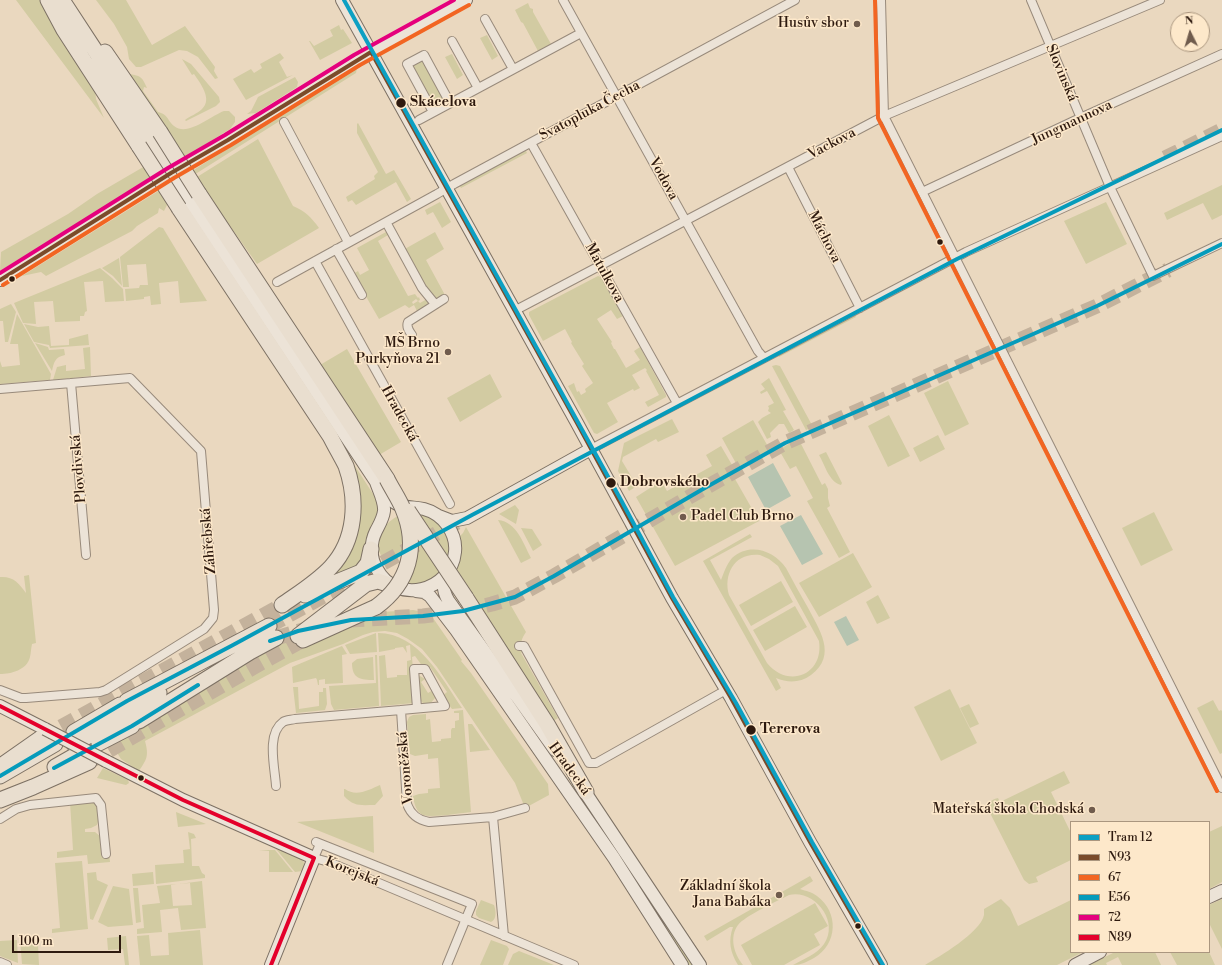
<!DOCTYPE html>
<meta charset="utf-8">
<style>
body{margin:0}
#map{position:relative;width:1222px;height:965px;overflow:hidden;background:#ead8bf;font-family:"Libre Bodoni",serif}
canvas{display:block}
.legend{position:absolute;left:1070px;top:821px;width:140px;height:132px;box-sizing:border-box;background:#fde8ca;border:1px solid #aa967f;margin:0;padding:5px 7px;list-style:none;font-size:12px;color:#2e1a0f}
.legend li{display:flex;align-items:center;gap:8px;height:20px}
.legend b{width:20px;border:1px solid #aa967f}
.north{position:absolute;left:1170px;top:12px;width:40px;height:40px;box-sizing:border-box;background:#fde8ca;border:1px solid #aa967f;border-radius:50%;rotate:355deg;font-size:11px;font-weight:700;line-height:16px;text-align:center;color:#2e1a0f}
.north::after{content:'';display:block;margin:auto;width:14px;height:18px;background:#705c4d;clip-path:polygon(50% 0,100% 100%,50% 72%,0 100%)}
.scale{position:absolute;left:12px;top:935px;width:109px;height:18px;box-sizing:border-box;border:2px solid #2e1a0f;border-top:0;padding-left:5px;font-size:12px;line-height:14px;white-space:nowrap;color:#2e1a0f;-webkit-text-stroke:3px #fde8ca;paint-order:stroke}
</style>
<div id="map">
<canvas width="1222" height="965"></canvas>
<ul class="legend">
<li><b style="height:5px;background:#0ca0c3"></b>Tram 12</li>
<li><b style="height:5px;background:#7a4b2a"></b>N93</li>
<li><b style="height:5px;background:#f26522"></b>67</li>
<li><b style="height:5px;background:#059bbb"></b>E56</li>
<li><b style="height:5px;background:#e5007d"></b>72</li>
<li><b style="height:5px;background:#e4002b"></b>N89</li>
</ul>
<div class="north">N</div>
<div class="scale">100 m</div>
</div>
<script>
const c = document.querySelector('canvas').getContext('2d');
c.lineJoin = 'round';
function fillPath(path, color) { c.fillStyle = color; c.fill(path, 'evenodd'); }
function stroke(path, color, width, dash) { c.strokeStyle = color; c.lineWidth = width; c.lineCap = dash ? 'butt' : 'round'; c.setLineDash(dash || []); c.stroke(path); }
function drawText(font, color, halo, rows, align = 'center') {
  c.font = font + ' "Libre Bodoni",serif'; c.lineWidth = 3; c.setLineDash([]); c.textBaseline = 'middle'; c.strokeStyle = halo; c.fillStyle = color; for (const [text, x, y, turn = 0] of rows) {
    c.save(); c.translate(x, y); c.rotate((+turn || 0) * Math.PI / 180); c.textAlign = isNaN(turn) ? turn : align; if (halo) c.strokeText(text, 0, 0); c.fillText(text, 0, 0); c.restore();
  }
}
fillPath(new Path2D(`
 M16,0H40L95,89L96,99L104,118Z
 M96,0H126L152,45L185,26L215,67L214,71L218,78L215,79L198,57L187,51L179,50L141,67H136L129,59L127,47L114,24Z
 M528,3L530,8L533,9V12L551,44L538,51L523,23L521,22L515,10Z
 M339,25L341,30L343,29L352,43L320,60L309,41H310L314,46L333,36L330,30Z
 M487,35L498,56L492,60L480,38Z
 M280,53L284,58L279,62L287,77L293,75L246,100L233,79L251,69L254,73L262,68L260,64Z
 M452,54L463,75L457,79L445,57Z
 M182,59L191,64L219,97L220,102L216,106L186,121L185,120C190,116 197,114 202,109C213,99 200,83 194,74L192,75Z
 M423,59L445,101L434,107L411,66Z
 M357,68L356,73L197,173L195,174L192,171Z
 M127,73C140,77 141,74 147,88L144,87L143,91L158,112C169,115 166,119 174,126C188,137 210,116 224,111H229L235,117V122L230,129L184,158Z
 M295,77L298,82L297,87L256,113L247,114L251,111L258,97Z
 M358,123L386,174L394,170L411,199L407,202L396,182L356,205L352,200L348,202L346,197L375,179L374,176L378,172L357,133V124Z
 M258,139L293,206C305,211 311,217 319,228L257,264L203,188L197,177Z
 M526,151L527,153L461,188L459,185L518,153Z
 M145,166L151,178L0,271L1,252L68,214L97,194Z
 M1222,185V215L1212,220L1203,203L1167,220L1164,213Z
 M160,190L168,203L164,211L159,208L158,213L137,226L132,231L46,276L41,272L22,276Z
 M440,202L451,222L442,228L433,212L427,215L425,210Z
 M1106,202L1127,244L1086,264L1064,221Z
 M159,227L163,228L207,301L180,303L178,281L159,283L161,304L151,305L150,296L144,297V299L126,301L125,289L139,288L140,285H148L146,264L127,265L129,287H123L120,257Z
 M386,232L388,235L378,241L408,296L415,294L418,298L419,297L420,300L418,301L416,299L412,302L413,304L418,301L420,303L427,299L428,304L426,307L411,315L417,311L414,305L409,308L405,305L379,319L353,274L358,271L360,275L369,270L357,248Z
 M435,232L444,249L426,260L445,295L435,299L433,298L403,250Z
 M119,258L122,286L113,276L102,268Z
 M100,268L112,278L123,289L124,301L105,302L103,281L84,282L87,311L85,312L84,316H80V321L55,322L53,301L34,302L36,324L23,323L14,303Z
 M598,276L601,277L623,316L617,319L611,310L597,319L612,342L611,343L614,349H615L626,368L640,360L634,351L640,347L666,395V397L648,407L645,402L659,395L646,371L647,370L645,368L632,375L640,388L634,391L633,389L607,403L618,422L597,434L594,433L568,386L574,383L577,392L579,391L581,395L586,392L585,389L593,383L582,366L584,364L571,343L572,342L565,329L543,341L529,315V312Z
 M11,304L16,312L8,342H5L3,321H0V309Z
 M17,314L51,374L50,380L0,384V361L2,367L20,365L18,344H10Z
 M855,315L856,317L779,357L778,355Z
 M24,324L38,327L49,326L51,346L69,345V339L88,334L89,345L50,348L49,345L34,342Z
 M35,343L48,347L49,350L64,349L65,355C55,357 54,362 52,371Z
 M90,347L91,376L53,380L57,367L66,365V371L85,369L83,348Z
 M278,347L377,500C380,518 373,519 368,534C365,543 365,553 364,563L326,582L358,499Z
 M347,349L401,442L379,455L320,365Z
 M776,365L780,366L813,427L806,430L772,366Z
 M490,374L502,397L460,422L447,398Z
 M769,378L786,410L783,411L794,430L789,433L784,424H779L770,433L771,437L767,439L758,422L762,418L771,413L768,411L769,408L768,406L774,403L767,391L761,394L760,392L765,389L761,384Z
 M948,381L969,424L945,436L924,393Z
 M889,415L910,456L888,467L868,426Z
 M672,419L679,432L658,442L656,439L623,457L622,461L637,486L629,491L618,471L624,443Z
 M753,420L770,450L738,467L722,438Z
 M938,435L945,449L920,462L913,448Z
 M798,438L822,485L825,483L828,489V498L830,506L827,508L850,552L839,558L807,501L813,498L796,466L790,469L779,450Z
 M721,446L735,470L731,472L759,521L675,566L636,497L661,481L667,491L712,466L706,455Z
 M826,452L842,483L841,485C829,482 825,465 819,455Z
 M515,505L519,510L516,524L499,514Z
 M1154,512L1173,550L1141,566L1122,528Z
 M421,514C429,517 436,520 441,527C458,549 444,579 418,584C414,585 408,584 403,584L414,515Z
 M400,515L407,548L395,555L392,551L382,557C380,553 377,549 377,545C376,533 390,519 400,515Z
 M498,520C517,522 523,543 531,558L521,563Z
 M466,527L526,632C522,638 519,644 523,651L521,653L558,718L550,723L454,572L459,537L463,533Z
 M521,528L532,529L542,545L533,551Z
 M750,534L752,537L710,560L721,580C724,573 726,565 732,558C749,542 774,550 786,568C793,581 800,594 807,606C819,629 838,655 811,675C800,683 788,683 776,678L781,688L776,691L703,561ZM760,555L769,559L778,566L819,641C824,675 788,689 767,663L729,595C723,574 735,552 760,555Z
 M853,553L872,587L819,617L799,583Z
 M29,575L36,643L32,644C31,648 31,653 30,657C27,670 11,674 0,674V577C13,576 19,583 26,593L24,576Z
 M781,581L793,602L751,626L739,605Z
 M878,595L890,618L877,624L866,602Z
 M795,606L807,627L765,651L753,630Z
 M413,610C421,611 426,613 433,618L462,660L461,661L471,673L548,784L549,795L525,808L515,783L437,667L422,649L408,639L397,633L385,631L373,632L363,635L343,644L290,663L145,741C149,756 147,759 139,771L121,759L111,743L269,649L294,633L372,616L382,612Z
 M376,633L377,652L350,654L345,645Z
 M378,633C419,633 442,679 462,708L452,709L442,696L447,692L430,667H423L415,656L412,657L415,698L414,703L381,706L379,656L385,655L387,678L397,677V675H407V661L411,660L410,645L406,646L407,653L403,647L395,648V649L379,652Z
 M342,646L347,654L342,655L343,683L325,684V679L319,680V685H318L317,680L316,678L293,683L292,667Z
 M375,655H377L379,706L334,710L331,704L329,686L376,683Z
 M373,657L374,680C361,680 352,679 352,663L357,659Z
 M420,676L425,679L421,682L428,693L433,690L435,693V698L430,704L423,703L420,700L418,678Z
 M293,687H298L299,709L319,706V692H323V688H326L327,704L325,710L296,713Z
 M950,689L977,743L941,761L914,707Z
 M1213,700L1219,711L1221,710L1222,711V753L1220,754L1197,708Z
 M969,704L979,724L970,728L960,708Z
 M463,710L471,812C461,813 432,818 423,815C416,812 414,803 413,796L419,794L428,793V789L440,788L438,758L428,759V754L415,756L410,754L407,722L409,717L413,715L426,714V720L430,719L432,742L441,741V739L451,738V730L452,728H455V721L459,720V713H454V711Z
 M468,724H472L490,750L470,752Z
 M103,768L128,780L129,783L126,785L97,778Z
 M1064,771L1070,783L1051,792L1071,833V860L1036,877L1038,882L1029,884L1024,880L990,813C987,806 990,799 998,798L1000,802Z
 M380,785L383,796L375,805C361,805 354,807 344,796V789H345C356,797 369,790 380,785Z
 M573,785L612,841L693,965H689L570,787Z
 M88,801L96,803C101,812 101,815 97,825L91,828L85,829V832H95L101,837L107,832L110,862L88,864L87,855L57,858V852L73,850L70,802Z
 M176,812L206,824L178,827Z
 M373,816L374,853L297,822Z
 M1222,826V882L1209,889V832Z
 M188,832L194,834L196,838L191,839L192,866H199L202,873L205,875V878L156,884L155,865L184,863L183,850L190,849Z
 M276,849L299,857L303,861L305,865L303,871L295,872Z
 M259,850H275L293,872H269V851Z
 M82,861L88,929L52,933V929L60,928L55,863Z
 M96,872L97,880L108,885L93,920L90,919L87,873Z
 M153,872L154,884L133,886L132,874Z
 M810,876L813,881L800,889C806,891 812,892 817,896C839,912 838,944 814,958C806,962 802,965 793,965C804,959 817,954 824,944C840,921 814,889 789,895C777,901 745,916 738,925C729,937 734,954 743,965H738C730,952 728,941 733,927H730L707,941L704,936Z
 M202,881L206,928L181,930L178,908L160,910L162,932L137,934V929L144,928L142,905L160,903L157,886L177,884L171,885L173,906L192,905L190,883L179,884Z
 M113,886L129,889L133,925L108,927L98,922Z
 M133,888H138L141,922L136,923Z
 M1001,899L1010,908L1018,926L1071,900V952H1083L1057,965H925C939,957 981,932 984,915C984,913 984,911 984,909Z
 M1222,899V949L1209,923V905Z
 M481,900L494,905C496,911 497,919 491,922L479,918L476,915V911Z
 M815,903L828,926L814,934L820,945L784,965H752L741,945Z
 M200,930L203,965H140L137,936L149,935L151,956L169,955L168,933Z
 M126,936L129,965H125L123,949L108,950L107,938Z
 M27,939L33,941L38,945L39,965L22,964L20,940Z
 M17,940L18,963L0,956V941Z
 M491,940L507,946L509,949L503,965H480Z
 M519,951L554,965H508L513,954Z
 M1115,952H1155L1161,965H1122L1118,957L1106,963L1107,965H1089Z
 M1170,952H1209L1215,965H1177Z`), '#d2cba2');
fillPath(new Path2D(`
 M773,463L791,496L766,510L748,477Z
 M801,515L823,554L802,565L780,526Z
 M846,616L859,640L847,646L834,622Z`), '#b6c4b0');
stroke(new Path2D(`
 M1165,158L1222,130
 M363,574L461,520
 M349,620L423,616L463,611L492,604L515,597L554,576L703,489L785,443L1097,306L1168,270
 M269,626L344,585
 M276,638L310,628
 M41,738L282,605
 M89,762L261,663L303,640`), '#c4b29c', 15, [15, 8]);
const street = new Path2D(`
 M563,0L758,351L764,358
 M881,0L884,116L1222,788
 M1031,0L1110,187L1153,276L1222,243
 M485,19L513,69
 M452,41L478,88
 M433,112L407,64L424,55L450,103
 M419,120L581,33
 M284,122L348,242
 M531,143L677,403
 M788,167L860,308
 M922,192L1080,118L1222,54
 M386,222L422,288L435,304
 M336,249L362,295
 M315,261L450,504
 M277,282L437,194L454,184L795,0
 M514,311L884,116L1160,0
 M412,335C409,331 406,327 408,322L444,299
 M71,383L86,555
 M0,389L130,378L201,451L214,610L213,618L204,629L106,690L100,692L26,698H21L0,690
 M591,449L966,252L1222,136
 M519,646H524L589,763H596L726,690
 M401,710L445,706L425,669H414L417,708
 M276,786C275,768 266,734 283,722C286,720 291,720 295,719L401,710L407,804C411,815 418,820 429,822L493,817L525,808
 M493,817L504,936
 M0,819L16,809L30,805L96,798L101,805L106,854
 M316,842L472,904L447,965
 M320,844L314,858L329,862L574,965
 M0,962L7,965`);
const secondary = new Path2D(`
 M342,0L577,423L672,598L731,698L810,842L881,965
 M171,173L376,482C382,489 388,500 397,504C405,508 415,507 424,509C443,514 457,533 455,552C451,592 396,605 377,569C370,558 370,543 376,531C379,525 383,519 384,511C385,502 379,491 376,482
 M0,280L171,173L228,140L357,60L466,0
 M439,516L452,521L467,518L591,449
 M446,574C442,583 443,591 448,600L555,750
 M416,591L424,592L430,596L456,630L614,858L682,965
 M0,706L45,729
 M106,761L183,800L314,858L271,965
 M581,786L700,965
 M1209,897L1222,891
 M1075,965L1100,952`);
const highway = new Path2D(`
 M48,0L64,30L139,146
 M62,0L98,55L111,80L171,173
 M105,52L160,132
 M199,194L387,479
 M179,208L330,436C335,446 341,456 346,466C358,500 356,540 331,567C317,582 299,593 282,605
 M305,595L361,572L368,563L371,549
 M466,598L547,724L586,792
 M298,636L366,584L378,581L393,586
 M303,640L376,607
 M127,701L269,626
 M133,711L159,693
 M139,721L250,652L276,638
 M74,732L120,705
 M99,743L132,726
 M74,744L126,715
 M1,766L41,738
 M55,767L76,755
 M0,776L55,744
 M0,800L33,787L89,762`);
stroke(street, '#988a7b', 10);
stroke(secondary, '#7d7164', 14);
stroke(highway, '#7d7164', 17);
stroke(street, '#ece3d7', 8);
stroke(secondary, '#ece3d7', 12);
stroke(highway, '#e9decf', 15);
const secondaryBridge = new Path2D(`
 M45,729L106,761`);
const highwayBridge = new Path2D(`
 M160,132L199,194
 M139,146L179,208
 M408,511L466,598
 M376,607C409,583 419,547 403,509C399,499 392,489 387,479`);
stroke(secondaryBridge, '#7d7164', 14, []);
stroke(highwayBridge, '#7d7164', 17, []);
stroke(secondaryBridge, '#ece3d7', 12);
stroke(highwayBridge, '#e9decf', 15);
stroke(new Path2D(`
 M371,52L577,423L672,598L731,698L810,842L881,965
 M0,280L171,173L228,140L371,52`), '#7a4b2a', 4);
stroke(new Path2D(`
 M875,0L878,118L1217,791
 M3,285L174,178L231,145L360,65L469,5`), '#f26522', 4);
stroke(new Path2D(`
 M270,641L298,631L351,620L423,616L463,611L515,597L554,576L703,489L785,443L1097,306L1222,244
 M54,768L132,726L198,685
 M0,776L127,701L233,645L472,515L957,259L1222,130`), '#059bbb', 4);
stroke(new Path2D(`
 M0,273L168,168L225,135L354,55L454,0`), '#e5007d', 4);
stroke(new Path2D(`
 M0,706L183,800L314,858
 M271,965L314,858`), '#e4002b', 4);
stroke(new Path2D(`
 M344,0L621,500L673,597L736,703L812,842L883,965`), '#0ca0c3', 4);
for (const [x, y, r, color] of [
 [857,24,4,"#705c4d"],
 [401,103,5.5,"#2e1a0f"],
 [940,242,3.5,"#2e1a0f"],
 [12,279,3.5,"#2e1a0f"],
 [448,352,4,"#705c4d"],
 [611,483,5.5,"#2e1a0f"],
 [683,517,4,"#705c4d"],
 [751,730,5.5,"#2e1a0f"],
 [141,778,3.5,"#2e1a0f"],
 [1092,810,4,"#705c4d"],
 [779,895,4,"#705c4d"],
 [858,926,3.5,"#2e1a0f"]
]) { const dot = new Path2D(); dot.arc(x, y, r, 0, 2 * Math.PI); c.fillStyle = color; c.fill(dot); stroke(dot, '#fde8ca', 1.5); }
drawText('14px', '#2e1a0f', '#fde8ca', [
 ["Husův sbor",849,24],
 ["MŠ Brno",440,344],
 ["Purkyňova 21",440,360],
 ["Padel Club Brno",691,517,"left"],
 ["Mateřská škola Chodská",1084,810],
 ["Základní škola",771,887],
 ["Jana Babáka",771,903]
], 'right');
drawText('14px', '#2e1a0f', '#fde8ca', [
 ["Slovinská",1061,73,67],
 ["Svatopluka Čecha",590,111,-28],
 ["Jungmannova",1072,123,-25],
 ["Vackova",832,144,-28],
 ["Vodova",663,179,61],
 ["Máchova",824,237,63],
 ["Matulkova",604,273,61],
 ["Hradecká",399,414,61],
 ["Plovdivská",79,469,-95],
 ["Záhřebská",209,541,-95],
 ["Voroněžská",406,768,-95],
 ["Hradecká",569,769,54],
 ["Korejská",352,872,22]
]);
drawText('bold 14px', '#2e1a0f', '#fde8ca', [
 ["Skácelova",410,103],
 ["Dobrovského",620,483],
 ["Tererova",760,730]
], 'left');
</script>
